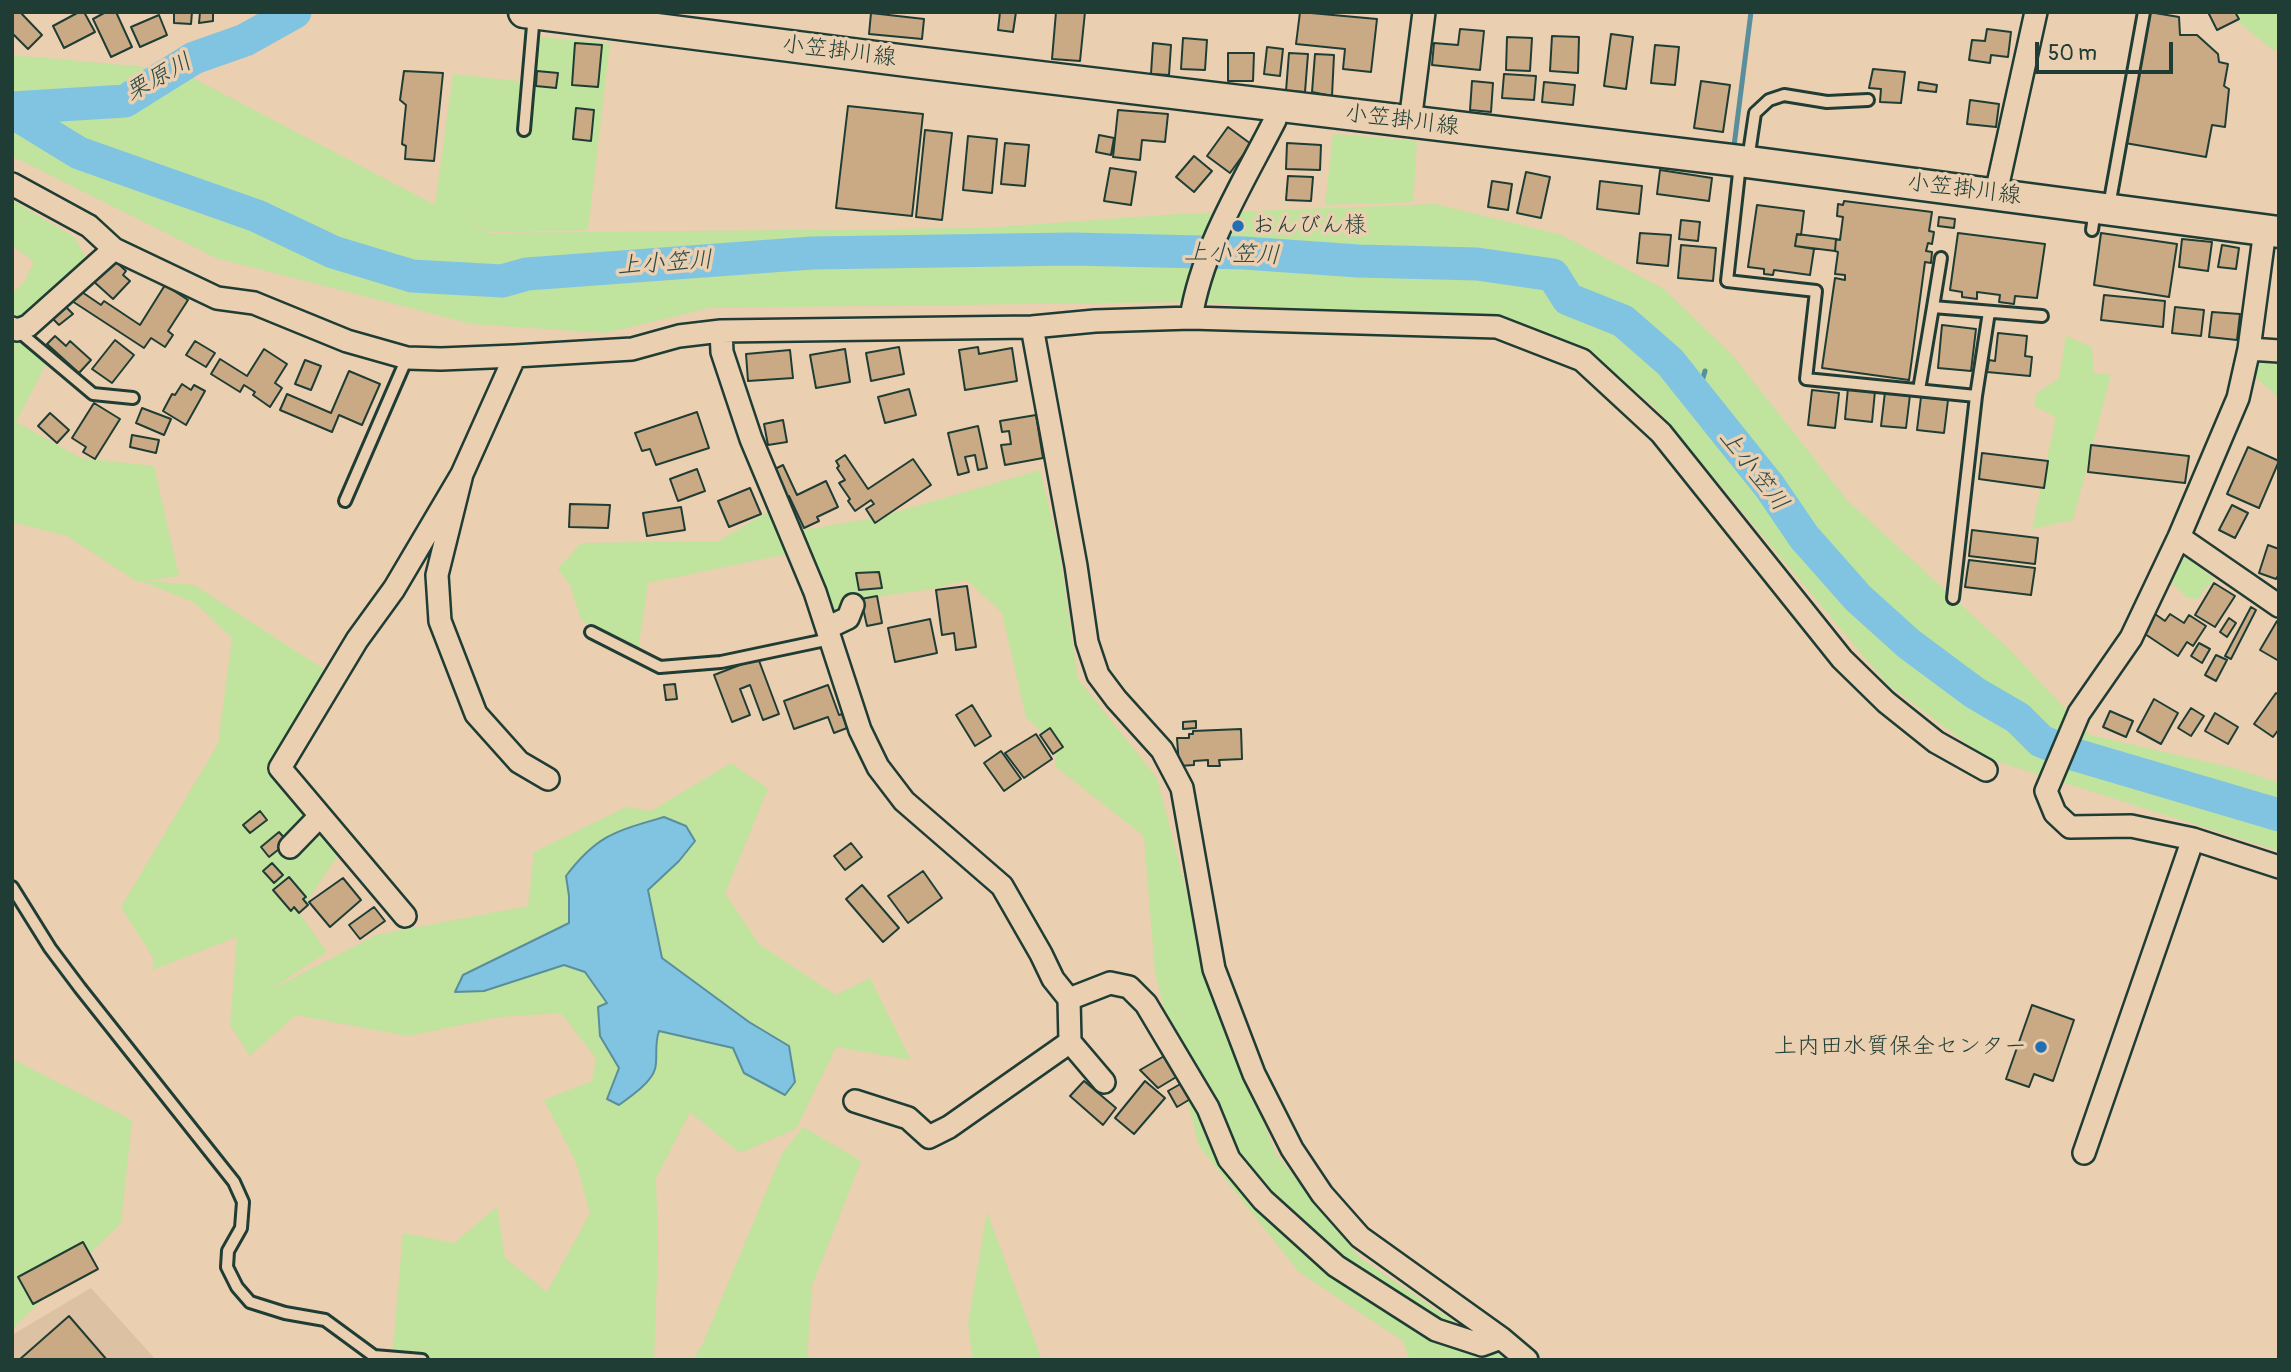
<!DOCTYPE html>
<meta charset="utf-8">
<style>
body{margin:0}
#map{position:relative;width:2291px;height:1372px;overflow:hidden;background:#eacfb1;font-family:Pangolin,sans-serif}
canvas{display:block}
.frame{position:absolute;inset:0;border:14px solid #1f3d34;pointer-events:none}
.scale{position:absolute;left:2035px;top:42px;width:138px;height:32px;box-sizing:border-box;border:4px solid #1f3d34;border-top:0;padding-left:9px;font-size:21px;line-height:24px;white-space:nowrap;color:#1f3d34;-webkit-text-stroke:5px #eacfb1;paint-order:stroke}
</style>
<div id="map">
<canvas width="2291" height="1372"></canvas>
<div class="frame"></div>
<div class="scale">50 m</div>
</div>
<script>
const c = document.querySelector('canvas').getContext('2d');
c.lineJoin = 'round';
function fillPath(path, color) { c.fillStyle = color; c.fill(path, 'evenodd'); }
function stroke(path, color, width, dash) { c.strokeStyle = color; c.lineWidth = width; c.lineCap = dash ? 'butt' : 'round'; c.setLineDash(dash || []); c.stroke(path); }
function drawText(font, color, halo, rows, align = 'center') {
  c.font = font + ' Pangolin,"Klee One",sans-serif'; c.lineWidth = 7; c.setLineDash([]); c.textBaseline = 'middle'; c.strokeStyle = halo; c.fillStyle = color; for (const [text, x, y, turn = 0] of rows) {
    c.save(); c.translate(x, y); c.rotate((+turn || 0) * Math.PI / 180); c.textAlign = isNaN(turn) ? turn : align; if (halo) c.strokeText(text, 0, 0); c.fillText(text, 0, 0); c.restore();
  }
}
fillPath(new Path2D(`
 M91,1288L156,1360H12V1335Z`), '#dcc1a2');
fillPath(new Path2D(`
 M2219,12H2279V50H2273L2237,21Z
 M539,37L610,43L588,230L490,232L463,219L489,233L984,228L1179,214L1435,204L1562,235L1664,289L1733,356L1847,500L2009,649L2090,735L2234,768L2279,783V851L1986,758L1887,684L1654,406L1585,353L1363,314L1195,302L709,308L605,333L472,324L216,258L12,156V55L178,70L435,205L453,74L534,83Z
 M1333,134L1417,141L1413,202L1325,205Z
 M12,200L74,237L88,261L22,340L46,364L16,422L81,458L154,466L179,576L146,581L194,585L336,677L289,764L348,840L299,913L327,952L269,991L376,935L528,906L534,852L626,807L651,811L731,763L768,789L725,893L759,944L836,995L870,978L911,1060L836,1047L796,1129L740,1153L690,1112L656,1178L658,1250L654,1360H392L403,1233L454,1243L497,1207L505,1258L547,1292L590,1213L576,1162L544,1100L592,1081L596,1058L561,1013L500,1017L408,1036L296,1015L250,1056L230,1025L237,937L152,970L154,959L121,907L218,744L232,638L195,603L141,581H136L67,536L12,522V294L25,281L34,262L12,245Z
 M2066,336L2092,347L2094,373L2111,375L2073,520L2032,529L2056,417L2034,406L2036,394L2059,378Z
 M2255,355L2279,359V398L2251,373Z
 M1040,470L1059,548L1078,679L1157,778L1211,987L1276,1154L1360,1258L1502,1354L1506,1360H1410L1403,1341L1299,1272L1199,1146L1155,973L1144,836L1056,767L1054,744L1026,717L1002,613L967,580L932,589L861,599L832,631L796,531L876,518Z
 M769,511L787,554L648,583L638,651L581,620L570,585L558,569L581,543L719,541Z
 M2185,556L2214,579L2197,599L2187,598L2170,581Z
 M12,1059L132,1120L121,1223L12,1329Z
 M803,1127L861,1161L812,1286L807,1360H714L709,1356L712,1360H698L696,1353L701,1348L782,1154Z
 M987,1212L1038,1349L1042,1360H973L968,1324Z`), '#c0e39d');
const water = new Path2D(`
 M664,817L686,826L695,841L679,861L648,890L662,958L749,1022L789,1046L795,1082L785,1095L744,1073L733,1048L659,1031C654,1045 658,1059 655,1069C651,1083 630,1097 619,1105L607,1099L619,1068L600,1036L598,1007L607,1003L585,972L564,965L484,991L455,992L463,975L569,923V896L566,876C597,835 616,831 664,817Z`);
fillPath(water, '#80c4e1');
stroke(water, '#598e9c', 2);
stroke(new Path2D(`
 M1734,146L1751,12
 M1697,398L1705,371`), '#598e9c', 5);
stroke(new Path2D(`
 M12,108L125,101L194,58L245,40L295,12
 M12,112L79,153L257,216L333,252L412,276L502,281L527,274L812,253L1072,249L1244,253L1358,261L1477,264L1553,275L1568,299L1623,321L1670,362L1770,487L1804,537L1858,598L1909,644L1975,693L2018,718L2041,741L2076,755L2279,815`), '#80c4e1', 33);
const building = new Path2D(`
 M12,12H20L42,35L28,49L12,33Z
 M79,12H84L95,32L64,48L53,26Z
 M106,12H116L132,47L111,57L93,19Z
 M174,12H192L191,24L174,23Z
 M200,12H213V21L199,23Z
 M1000,12H1016L1013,32L998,30Z
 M1056,12H1085L1080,61L1052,59Z
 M1300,12L1377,19L1371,72L1343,69L1345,49L1296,44Z
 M2149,12L2179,17L2180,35H2197L2218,54L2219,62L2228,64L2224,86L2229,89L2225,127L2212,125L2206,157L2125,143Z
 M2208,12H2235L2239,19L2217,30Z
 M871,13L924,19L922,39L869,34Z
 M159,15L167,35L140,47L131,27Z
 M1460,29L1484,31L1480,70L1432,65L1434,43L1458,45Z
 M1987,29L2011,32L2008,57L1991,55L1990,63L1969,60L1972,40L1985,41Z
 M1611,34L1633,37L1626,89L1604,86Z
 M1552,36L1579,37L1578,73L1550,71Z
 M1507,37L1532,38L1530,71L1506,70Z
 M1183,38L1207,40L1205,70L1181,69Z
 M575,43L602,45L598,87L572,85Z
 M1153,43L1171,45L1169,75L1151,74Z
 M1655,45L1679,47L1675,85L1651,83Z
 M1267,47L1283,49L1280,76L1264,74Z
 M1228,53H1254L1253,81H1228Z
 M1289,53L1308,54L1305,92L1286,91Z
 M1315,54L1334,55L1332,96L1312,92Z
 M1873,69L1905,72L1901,103L1880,102L1881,89L1869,88Z
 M404,71L443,73L434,161L405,159L406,146L402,144L406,105L400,100Z
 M537,71L558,73L556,88L536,86Z
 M1504,74L1536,76L1534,100L1502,98Z
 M1472,81L1493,83L1491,112L1470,110Z
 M1701,81L1730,85L1723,132L1694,128Z
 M1544,82L1575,85L1573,105L1542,102Z
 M1919,82L1937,85L1936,92L1918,90Z
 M1970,100L1999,104L1996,127L1967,124Z
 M848,106L923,114L912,216L836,208Z
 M576,108L594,110L591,141L573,139Z
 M1118,110L1168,114L1165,142L1142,140L1140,160L1113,157Z
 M1228,127L1251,144L1230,173L1207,156Z
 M925,130L952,133L942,220L916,217Z
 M1099,135L1114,138L1111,155L1096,152Z
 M968,136L997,139L992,193L963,190Z
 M1005,143L1029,145L1025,186L1001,184Z
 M1287,143L1321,145L1320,170L1286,169Z
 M1194,156L1212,171L1194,192L1176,177Z
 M1110,168L1136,172L1131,205L1104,201Z
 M1660,170L1712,178L1709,201L1657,194Z
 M1526,172L1550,177L1541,218L1517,213Z
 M1288,176L1313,177L1311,201L1286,200Z
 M1492,181L1512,184L1508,210L1488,207Z
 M1600,181L1642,186L1639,214L1597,209Z
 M1844,201L1932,212L1929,231L1934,232L1932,244L1928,243L1926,251L1932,252L1931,263L1925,262L1909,380L1822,368L1835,278L1845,280V275L1835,274L1838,252L1835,251L1836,239L1840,240L1843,217L1837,216L1838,204L1843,205Z
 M1757,205L1804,211L1801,235L1797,234L1795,246L1814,249L1810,275L1774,270L1773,275L1764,274V269L1748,267Z
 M1939,217L1955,219L1954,228L1938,226Z
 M1681,220L1700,222L1698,241L1679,239Z
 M1640,233L1671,235L1668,266L1637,263Z
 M1958,233L2045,244L2037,298L2015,296L2014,304L1999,302L2000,295L1977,292V299L1962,297V292L1950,290Z
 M2101,233L2177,244L2169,297L2094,285Z
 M1797,234L1836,239L1835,251L1795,246Z
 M2182,239L2212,242L2208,271L2179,267Z
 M1681,245L1716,248L1713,281L1678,278Z
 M2222,245L2239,248L2236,269L2218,267Z
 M112,258L126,271L123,275L130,281L113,299L92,280Z
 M165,285L188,300L168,331L173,335L165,347L151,338L144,348L72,301L79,290L101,305L104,301L140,325Z
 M2104,295L2165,301L2163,327L2101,320Z
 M64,305L73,314L59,325L50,316Z
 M2175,307L2204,310L2201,336L2172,333Z
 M2212,312L2240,314L2237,340L2209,337Z
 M1942,325L1976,329L1971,371L1938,368Z
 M1998,333L2027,336L2025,356L2032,357L2030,376L1987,372L1989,360L1995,361Z
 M55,336L66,346L70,341L91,360L79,373L47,344Z
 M115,340L134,355L112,383L92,369Z
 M195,341L215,353L206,367L186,355Z
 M899,347L904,374L871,381L866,353Z
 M978,347L979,354L1012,348L1017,381L965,390L959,350Z
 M264,349L287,364L275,383L282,388L270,407L253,395L255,392L244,385L240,392L211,374L220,359L247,376Z
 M845,349L850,382L816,388L810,355Z
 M790,350L793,378L748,381L746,354Z
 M305,360L321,366L311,390L295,384Z
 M349,371L380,384L362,425L339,415L332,432L280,410L287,394L331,413Z
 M182,384L191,390L194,385L205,391L186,425L163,411L172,394L175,395Z
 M1848,388L1875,391L1872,422L1845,419Z
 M909,389L916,415L885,423L878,397Z
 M1812,390L1839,393L1835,428L1808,425Z
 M1885,392L1910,395L1906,428L1881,426Z
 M1921,397L1948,400L1944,433L1917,430Z
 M94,403L120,419L95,459L83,452L86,447L72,438Z
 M142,408L171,419L164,435L136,423Z
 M697,412L709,448L656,465L650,449L642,451L635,433Z
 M50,413L69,430L57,443L38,426Z
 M1036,415L1043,458L1005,465L1001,445L1011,444L1009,431L1002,432L1000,421Z
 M783,420L787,442L768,445L764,424Z
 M978,426L987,468L978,470L975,455L965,457L969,472L958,475L948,433Z
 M132,435L159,440L156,453L130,447Z
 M2091,445L2189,456L2185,483L2088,472Z
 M2248,447L2279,461L2259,508L2227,494Z
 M1982,453L2048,461L2044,488L1979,479Z
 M845,455L868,489L913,459L931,485L875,523L866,509L874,504L871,500L855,511L848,501L850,499L839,483L845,480L837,468L839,466L836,461Z
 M783,465L797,495L826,481L838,507L817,517L819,521L804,528L789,496L784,499L771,471Z
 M697,469L705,491L678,501L670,479Z
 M750,488L761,514L729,527L718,501Z
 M570,504L610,505L608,528L569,527Z
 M2232,505L2248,513L2235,538L2219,530Z
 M681,507L685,530L647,536L643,513Z
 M1972,530L2038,538L2035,564L1969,556Z
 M2268,545L2279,549V574L2276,579L2259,573Z
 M1969,560L2035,568L2031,595L1965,587Z
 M879,572L882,588L859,590L856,573Z
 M2214,583L2235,596L2215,627L2195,615Z
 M967,586L976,647L956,650L954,633L942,635L936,590Z
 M877,596L882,623L867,626L861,599Z
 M2251,607L2256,610L2231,659L2225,656Z
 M2155,614L2165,621L2170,614L2184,623L2189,615L2206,626L2193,646L2187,642L2178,656L2142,632Z
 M2229,618L2236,623L2227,637L2220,632Z
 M930,619L937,653L895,662L888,628Z
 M2277,621L2279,622V661L2260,650Z
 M2199,643L2210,649L2202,663L2191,656Z
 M2216,655L2227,660L2216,681L2205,675Z
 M758,658L779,714L763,720L750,685L740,689L750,715L732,722L714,675Z
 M675,684L677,699L666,700L664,685Z
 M828,685L839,715L842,714L847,728L834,733L828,717L794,729L784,701Z
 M2276,693L2279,695V729L2273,737L2254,724Z
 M2154,699L2178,713L2161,744L2137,731Z
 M972,705L991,736L975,746L956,715Z
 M2191,708L2204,716L2191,736L2178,728Z
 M2110,711L2133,721L2126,737L2103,727Z
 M2215,713L2238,727L2228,744L2205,731Z
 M1196,721V728L1183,729V722Z
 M1050,728L1063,747L1053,754L1040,735Z
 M1241,729L1242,759L1219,760L1220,766H1208V760L1194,761V765L1179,766L1177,738H1189V734H1193V731Z
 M1036,734L1052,759L1024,778L1005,753Z
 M1001,751L1021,779L1004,791L984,763Z
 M260,811L267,820L250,833L243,825Z
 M279,832L288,842L269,857L261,847Z
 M851,843L862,857L845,870L834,856Z
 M272,863L283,875L274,883L263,871Z
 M923,871L942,898L908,923L888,896Z
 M289,877L306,897L303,899L308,905L299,913L294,907L291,911L273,890Z
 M343,878L361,900L330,927L309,902Z
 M862,885L899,928L883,942L846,899Z
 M374,907L385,921L360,939L349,925Z
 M2032,1005L2074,1020L2053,1081L2034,1074L2029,1087L2006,1079Z
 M1166,1055L1178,1076L1158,1088L1140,1070Z
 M1084,1081L1116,1108L1103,1125L1070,1096Z
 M1145,1081L1165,1098L1134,1134L1115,1118Z
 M1184,1082L1192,1098L1177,1107L1168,1091Z
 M83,1242L98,1269L33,1304L18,1277Z
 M69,1316L107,1360H19Z`);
fillPath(building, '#caaa85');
stroke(building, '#1f3d34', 2);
const lane = new Path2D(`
 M524,130L534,14
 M1748,160L1755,113L1769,100L1784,95L1827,102L1868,100
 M1740,164L1727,281L1816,291L1806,379L1976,396
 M2109,206L2144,12
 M2092,230L2095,210
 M1941,258L1933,307L2042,316
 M17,330L93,394L133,398
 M1919,390L1933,307
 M345,501L407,358
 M1953,598L1976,396L1989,312
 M591,632L660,667L721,662L830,639
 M12,887L50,948L80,988L234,1182L243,1202L241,1228L228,1251L227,1267L237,1287L250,1302L285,1313L325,1320L374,1356L422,1360`);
const street = new Path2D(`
 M1410,122L1424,12
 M12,184L89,226L114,249L217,298L254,303L347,341L407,358L441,359L515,356L632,349L679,336L721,331L1032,327L1095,321L1191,318L1497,327L1582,360L1661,433L1842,659L1886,702L1936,742L1986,770
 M1996,193L2036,12
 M2265,230L2249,349L2238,398L2179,537L2131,638L2079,713L2046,791L2055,813L2070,827L2131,826L2193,839L2279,867
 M1191,318C1202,248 1243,183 1275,120L1277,105
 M1032,327L1076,566L1087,642L1098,675L1116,699L1162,750L1182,788L1214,969L1254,1074L1292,1149L1322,1194L1360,1237L1501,1338L1527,1360
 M12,328L17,330L28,326L114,249
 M721,331L722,352L751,439L815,592L860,730L878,767L904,801L1002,886L1041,954L1053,979L1069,999L1110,983L1129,987L1146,1004L1208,1108L1229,1159L1263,1200L1336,1266L1436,1330L1482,1345L1501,1338
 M2249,349L2279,351
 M515,356L462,474L437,575L440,621L476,714L519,762L548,779
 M2179,537L2279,606
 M827,628L848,618L853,605
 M290,847L320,816
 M405,916L280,768L357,640L394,589L462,474
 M1069,999L1070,1042L1104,1082
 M855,1101L908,1118L929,1137L949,1127L1070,1042
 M2084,1153L2193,839`);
const secondary = new Path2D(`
 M524,12L915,62L1748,162L2279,232`);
stroke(lane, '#1f3d34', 16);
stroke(street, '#1f3d34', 26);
stroke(secondary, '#1f3d34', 35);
stroke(lane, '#eacfb1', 10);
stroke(street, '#eacfb1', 21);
stroke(secondary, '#eacfb1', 30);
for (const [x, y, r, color] of [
 [1238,226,7,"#1f6fb2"],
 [2041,1047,7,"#1f6fb2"]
]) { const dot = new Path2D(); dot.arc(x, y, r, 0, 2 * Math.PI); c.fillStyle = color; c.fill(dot); stroke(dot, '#eacfb1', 2.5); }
drawText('23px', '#1f3d34', '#eacfb1', [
 ["小笠掛川線",839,52,7],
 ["小笠掛川線",1402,121,7],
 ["小笠掛川線",1964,190,7]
]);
drawText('23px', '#1f3d34', '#eacfb1', [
 ["おんびん様",1252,226],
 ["上内田水質保全センター",2027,1047,"right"]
], 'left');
drawText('italic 24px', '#294a45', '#eacfb1', [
 ["栗原川",159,78,-29],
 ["上小笠川",1232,255,2],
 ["上小笠川",665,264,-4],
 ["上小笠川",1753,471,52]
]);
</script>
